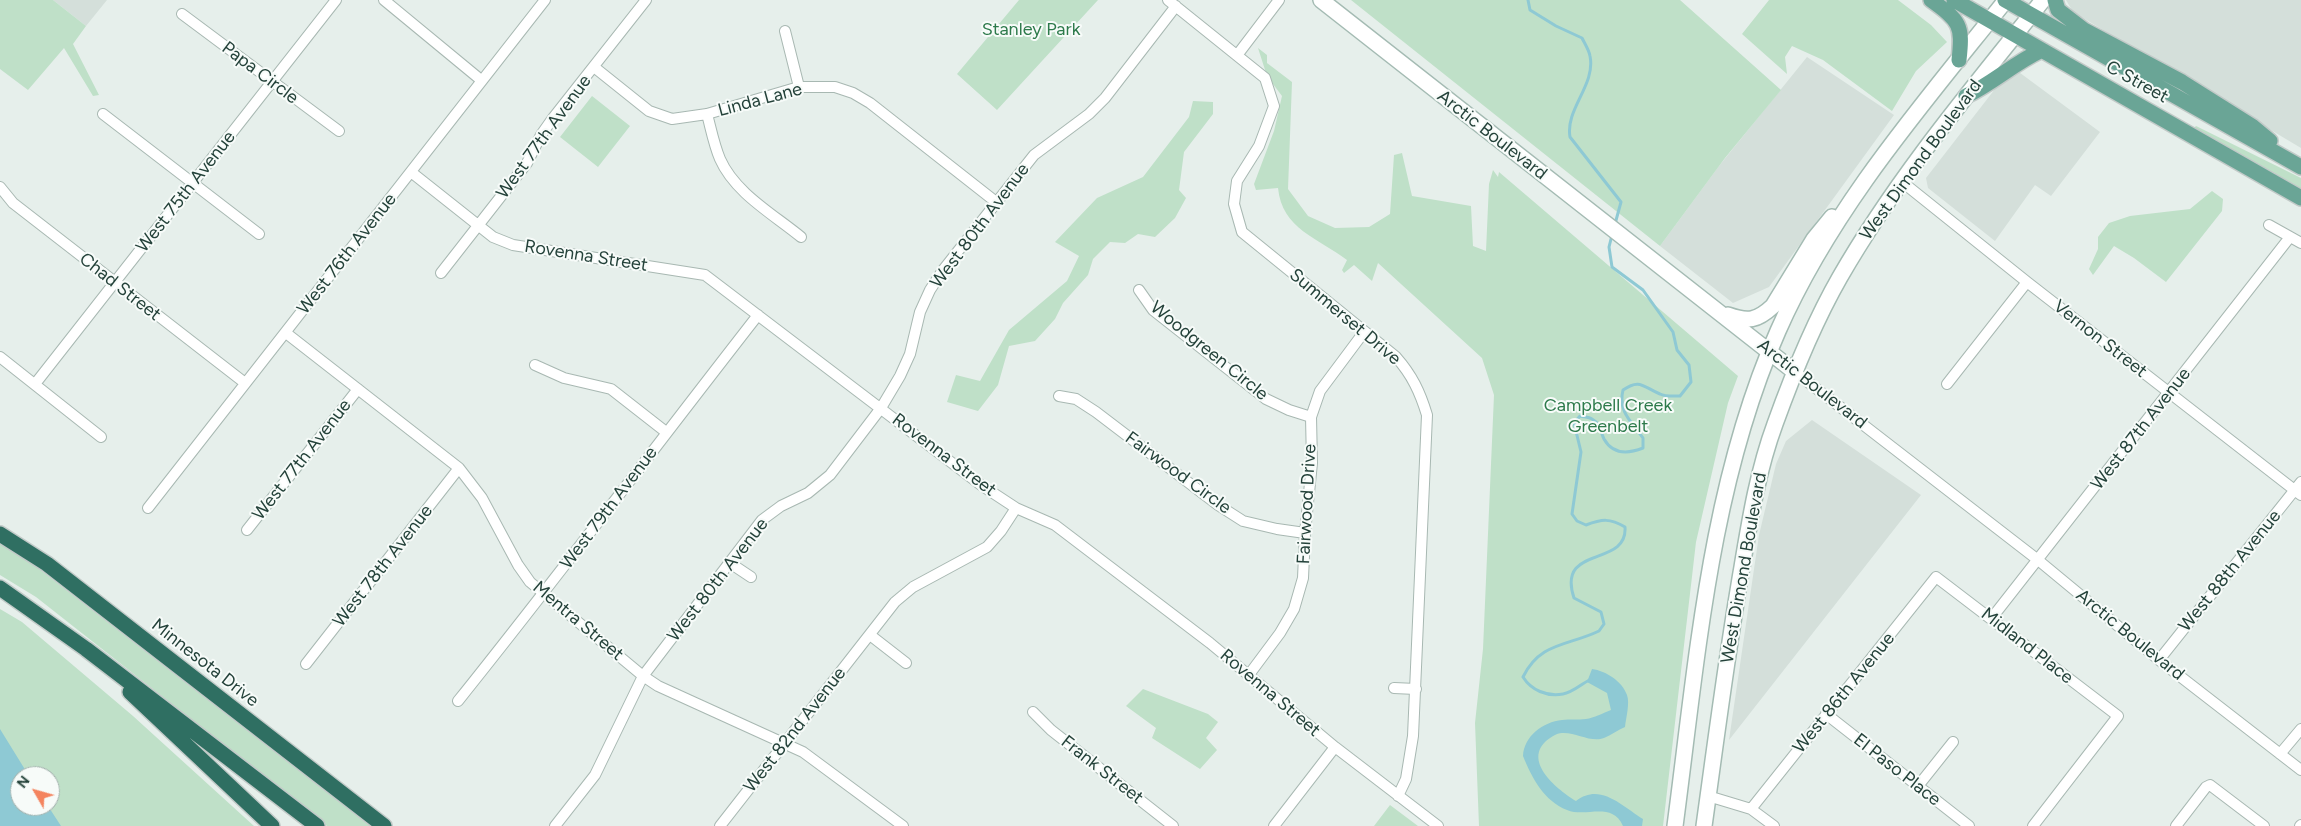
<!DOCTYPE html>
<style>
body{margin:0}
#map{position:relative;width:2301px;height:826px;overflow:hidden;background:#e6efeb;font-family:Figtree,sans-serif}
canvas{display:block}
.north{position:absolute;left:10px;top:766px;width:50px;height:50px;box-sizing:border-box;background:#f7fbf9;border:1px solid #a3b1ad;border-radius:50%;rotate:308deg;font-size:14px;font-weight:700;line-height:20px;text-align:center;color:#24423a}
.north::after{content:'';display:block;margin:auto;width:18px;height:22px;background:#f4845f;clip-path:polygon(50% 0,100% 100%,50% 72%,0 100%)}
</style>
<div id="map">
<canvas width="2301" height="826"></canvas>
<div class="north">N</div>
</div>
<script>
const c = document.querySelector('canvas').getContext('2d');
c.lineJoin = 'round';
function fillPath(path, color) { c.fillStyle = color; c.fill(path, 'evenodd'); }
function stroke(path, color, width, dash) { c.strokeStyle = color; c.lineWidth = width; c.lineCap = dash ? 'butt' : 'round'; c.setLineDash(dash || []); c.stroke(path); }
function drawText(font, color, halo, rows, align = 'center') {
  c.font = font + ' Figtree,sans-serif'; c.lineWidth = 4; c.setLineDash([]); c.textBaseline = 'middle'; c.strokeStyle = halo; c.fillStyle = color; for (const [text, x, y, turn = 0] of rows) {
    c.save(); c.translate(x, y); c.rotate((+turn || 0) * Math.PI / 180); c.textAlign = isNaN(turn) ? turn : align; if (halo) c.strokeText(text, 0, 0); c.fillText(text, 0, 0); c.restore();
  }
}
fillPath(new Path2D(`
 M53,0H107L86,26Z
 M2066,0H2301V148L2073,12Z
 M1807,57L1894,115L1769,287L1733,303L1660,246L1719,166Z
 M2012,67L2100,132L2051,196L2035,185L1995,241L1928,188L1926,178Z
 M1812,420L1921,495L1729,740L1759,535L1776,464L1786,441Z`), '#d4dfda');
fillPath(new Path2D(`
 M0,0H53L86,26L73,44L99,95L93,96L64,48L28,90L0,69Z
 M1019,0H1098L997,110L957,74Z
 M1351,0H1680L1781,90L1725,158L1660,246Z
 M1769,0H1898L1931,25L1947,42L1916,71L1892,111L1823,60L1792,46L1785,57L1787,74L1742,34Z
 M1258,48L1267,55V63L1292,82L1288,189L1308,216L1335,228L1369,227L1390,214L1394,155L1402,153L1412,196L1471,206L1473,246L1486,251L1489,184L1493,170L1498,177L1499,172L1738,376L1728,403L1696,542L1663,826H1479L1475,723L1483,649L1494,395L1482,358L1378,263L1372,281L1354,265L1344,273L1342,270L1347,260C1318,238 1282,229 1278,188L1256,190L1254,184L1274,131L1282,96L1267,76Z
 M592,96L630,126L598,167L560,137Z
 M1193,101L1213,102V114L1184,152L1179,190L1186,198L1175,218L1155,237L1138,234L1125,243L1110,242L1093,259L1088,275L1063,303L1055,319L1035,341L1009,346L998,385L978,411L947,402L956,375L980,381L1009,330L1067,281L1079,256L1055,242L1097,198L1143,177L1189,117Z
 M2196,126L2301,178V189L2194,128Z
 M2212,191L2223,199L2222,211L2166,282L2134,258L2114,246L2093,275L2089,269L2098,249V237L2109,223L2130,216L2190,209Z
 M0,544L25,558L370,826H327L36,597L0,575Z
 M0,609L22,622L133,716L254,826H0ZM20,776H50V806H20Z
 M1143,689L1208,714L1218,722L1206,738L1217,750L1200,769L1152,738L1156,728L1126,706Z
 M1390,805L1418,826H1374Z`), '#bfe0c8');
fillPath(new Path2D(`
 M1592,669C1606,671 1622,681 1627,695C1630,703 1626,718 1625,727C1618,730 1611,735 1604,738C1591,743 1576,732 1562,733C1557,733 1549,738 1545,742C1524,763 1558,790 1576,801C1600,782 1622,806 1643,819L1642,826H1623C1612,801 1586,818 1567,810C1544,801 1532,778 1523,756C1524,736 1543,722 1562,720C1570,719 1578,720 1586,719C1594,718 1603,713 1611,710L1607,693L1587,682Z
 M0,729L29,776H20V806H48L61,826H0Z`), '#8ec9d4');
stroke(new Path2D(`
 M1528,0L1530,10L1556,26L1582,38C1585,44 1589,50 1590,56C1596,85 1565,109 1570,137L1621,202L1615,224
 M1591,679C1583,683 1572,693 1563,694C1547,697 1531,690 1523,677C1540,642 1568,646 1599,631L1604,624L1601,612L1574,598C1556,544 1628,568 1625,527C1610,518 1602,519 1586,525L1577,521L1572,514L1581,452L1574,423L1580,416C1584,417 1589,417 1592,419C1601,424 1600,431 1604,439C1613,455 1628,454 1643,448V438C1631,421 1618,412 1623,390C1640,378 1643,387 1660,394C1666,397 1674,396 1680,396L1691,382L1689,365L1677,350L1673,332L1643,290L1612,267L1609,247L1612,235`), '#8ec9d4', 3);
const street = new Path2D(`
 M384,0L481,80
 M1168,0L1265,78L1274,106L1259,146L1237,181L1234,204L1242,232L1396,357C1412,375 1420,392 1427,415L1413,736L1406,779L1398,796
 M182,14L339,131
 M785,31L799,87
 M1238,54L1279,0
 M594,67L649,111L672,119L707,114L799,87H835L853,93L870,103L996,202
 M103,114L259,234
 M707,114C711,129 714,145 720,159C735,193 773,214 801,237
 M411,172L493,237L513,245L705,275L981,485L1016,508L1055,525L1210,643L1335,747L1438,826
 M1901,181L2027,282L2301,495
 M0,187L13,203L245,383
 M2269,225L2301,243
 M441,273L527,163L541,135L553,118L646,0
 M1139,290L1153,310L1266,399L1289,410L1311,417
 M286,333L459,468L482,498L518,565L530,582L643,676L658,686L803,752L903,826
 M0,357L101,437
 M535,365L564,378L611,389L666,432
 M1795,372L2038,560L2159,660L2301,770
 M35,384L336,0
 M1947,384L2027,282
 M1059,396L1076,399L1096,412L1218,505L1243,521L1277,529L1305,533
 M148,508L545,0
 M247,530L358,389
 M730,563L751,577
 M1991,619L2290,237
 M870,635L906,663
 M2159,660L2301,482
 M306,664L459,468
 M1248,676L1280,633L1294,609L1303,578L1305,533L1312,463L1311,417L1320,391L1364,332
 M1394,688L1416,689
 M458,701C560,574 658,443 758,315
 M1033,712L1051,730L1173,826
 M1826,714L1969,826
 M2280,754L2301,729
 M1918,786L1953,742
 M1708,796L1751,809L1774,826
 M1751,809L1936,577L2118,716L2033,826
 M555,826L595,775L643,676L762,520L781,506L808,493L830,475L881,408L900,376L910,354L920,312L930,290L943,270L1034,155L1089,114L1105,98L1176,6
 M720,826L895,602L913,587L987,547L1001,531L1016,508
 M1274,826L1335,747
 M2176,826L2206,787L2210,785L2264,826
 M2300,826L2301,825`);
const secondary = new Path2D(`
 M1321,0L1795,372
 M1728,315C1748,322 1757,321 1773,306L1814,239L1832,217
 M1675,826C1697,660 1710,485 1778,331C1832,208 1923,104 2006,0
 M1704,826C1716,740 1727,653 1742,567C1750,519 1758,470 1775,424C1793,374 1813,324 1840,277C1897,178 1971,90 2043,0`);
const primary = new Path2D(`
 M1931,0C1960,21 1963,25 1959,60
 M1954,0L2301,198
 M2005,0L2301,167
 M2055,0L2058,10L2084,30L2182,82L2252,126L2270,141
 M1966,96C1993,83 2013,64 2040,51`);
const highway = new Path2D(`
 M0,534L47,564L384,826
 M0,588L86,649L317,826
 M130,692L272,826`);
stroke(street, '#a8b8b2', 12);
stroke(secondary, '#a4bbb3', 18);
stroke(primary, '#c2cac8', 18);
stroke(highway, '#c2cac8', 18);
stroke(street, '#fff', 10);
stroke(secondary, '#fff', 15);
stroke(primary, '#6aa596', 15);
stroke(highway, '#2f6f62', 15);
drawText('18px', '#2d7a4b', '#f7fbf9', [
 ["Stanley Park",1031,30],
 ["Campbell Creek",1608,406],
 ["Greenbelt",1608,427]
]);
drawText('18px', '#24423a', '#f7fbf9', [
 ["Papa Circle",260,73,37],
 ["C Street",2137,82,29],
 ["Linda Lane",760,100,-15],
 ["Arctic Boulevard",1492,135,38],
 ["West 77th Avenue",544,137,-54],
 ["West Dimond Boulevard",1921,160,-54],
 ["West 75th Avenue",186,192,-52],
 ["West 80th Avenue",980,226,-53],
 ["West 76th Avenue",347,254,-52],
 ["Rovenna Street",586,256,9],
 ["Chad Street",120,287,38],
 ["Summerset Drive",1345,317,40],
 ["Vernon Street",2100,339,38],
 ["Woodgreen Circle",1209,351,39],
 ["Arctic Boulevard",1812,384,38],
 ["West 87th Avenue",2141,429,-52],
 ["Rovenna Street",944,455,37],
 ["West 77th Avenue",302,460,-52],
 ["Fairwood Circle",1178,473,36],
 ["Fairwood Drive",1307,504,-87],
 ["West 79th Avenue",609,508,-53],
 ["West 78th Avenue",383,566,-52],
 ["West Dimond Boulevard",1744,568,-80],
 ["West 88th Avenue",2230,571,-51],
 ["West 80th Avenue",718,580,-52],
 ["Mentra Street",578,621,40],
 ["Arctic Boulevard",2130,635,39],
 ["Midland Place",2027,646,38],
 ["Minnesota Drive",205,663,38],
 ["Rovenna Street",1270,693,40],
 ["West 86th Avenue",1844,693,-51],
 ["West 82nd Avenue",795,730,-52],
 ["Frank Street",1102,770,38],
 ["El Paso Place",1897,770,38]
]);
</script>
